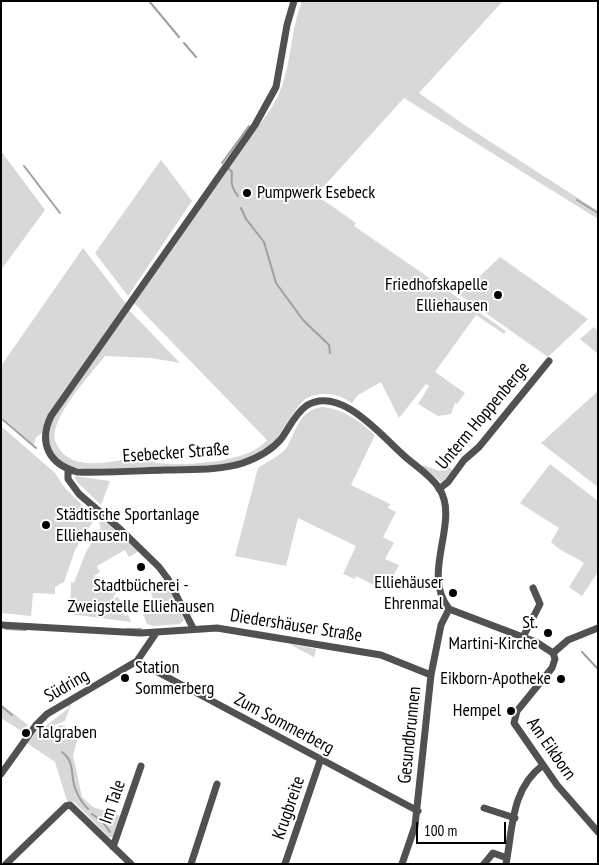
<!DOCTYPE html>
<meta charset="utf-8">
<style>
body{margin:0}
#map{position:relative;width:599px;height:865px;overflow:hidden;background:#fff;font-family:"PT Sans Narrow",sans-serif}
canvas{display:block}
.frame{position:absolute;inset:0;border:2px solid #000;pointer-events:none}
.scale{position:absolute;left:416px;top:822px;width:90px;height:22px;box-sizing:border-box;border:2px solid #000;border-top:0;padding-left:6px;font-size:15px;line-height:18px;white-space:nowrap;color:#000;-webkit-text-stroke:4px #fff;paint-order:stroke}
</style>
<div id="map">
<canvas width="599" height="865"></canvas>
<div class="frame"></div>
<div class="scale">100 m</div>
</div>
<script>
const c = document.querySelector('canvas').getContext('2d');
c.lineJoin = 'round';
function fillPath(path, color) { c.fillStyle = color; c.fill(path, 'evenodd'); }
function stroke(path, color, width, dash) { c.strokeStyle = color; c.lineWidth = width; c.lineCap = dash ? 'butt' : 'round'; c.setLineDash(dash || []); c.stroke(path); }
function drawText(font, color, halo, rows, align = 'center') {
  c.font = font + ' "PT Sans Narrow",sans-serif'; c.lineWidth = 4; c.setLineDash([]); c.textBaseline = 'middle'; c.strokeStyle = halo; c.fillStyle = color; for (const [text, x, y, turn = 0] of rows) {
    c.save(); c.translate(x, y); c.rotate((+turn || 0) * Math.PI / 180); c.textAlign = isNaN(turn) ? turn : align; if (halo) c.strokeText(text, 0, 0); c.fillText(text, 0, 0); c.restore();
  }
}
fillPath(new Path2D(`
 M302,1H503L419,93L466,126L598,211V219L404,98L316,195L356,223L354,226L506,331L504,334L476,315L435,372L465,393L457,404L455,403L451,414L438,416L418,404L429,386L426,384L399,418L381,382L358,395L352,403C337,393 321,391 305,399C292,412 284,429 273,443C261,457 237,462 220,465C191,466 82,476 63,464C47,453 47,435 52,419L128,309L180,363L151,358L105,356C92,373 46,421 56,443C70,474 110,461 136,458C143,458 151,462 158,463C186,466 249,463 267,440L134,303C168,253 203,202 238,152C252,132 269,116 279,94C292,64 290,31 302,1Z
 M1,151L45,210L1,270Z
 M161,160L192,201L128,296L95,253Z
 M83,248L126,304L47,418L42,433L36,437L34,445L1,416V366Z
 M500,257L588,319L548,357L460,295Z
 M594,327L598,331V354L580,339Z
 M598,391V487L541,443Z
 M321,407C343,408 360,422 375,435L351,485L390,504L388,508L396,512L383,537L394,543L385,559L399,565L385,591L356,576L355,579L343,574L356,546L298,518L286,566L235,556L258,468C266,462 282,455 287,447C296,431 299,411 321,407Z
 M1,426L55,473L65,488L95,518L75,550L64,582L55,587V594L33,593L31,616L1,613Z
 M550,464L598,501V572L582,596L569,587L584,563C572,555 561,552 551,542L559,528L520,503Z
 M423,465L440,471L449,467L453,471L445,481L441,482L422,467Z
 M74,476L110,481L101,505L77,482Z
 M102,519L139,551L129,557L125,550L97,566L100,572L94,576L98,583V587L110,584L116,594L113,596L114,599L118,597L126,611L123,613L125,616L128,614L131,622L70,614L71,582L74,583L86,552L101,528L99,523Z
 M163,584L168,585L184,620L180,624L154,626L147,624L141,609L150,604L148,601L153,597L150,592Z
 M289,644L316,649L314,658L312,656Z
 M72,701L65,721L45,729L43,728L69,708L66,704Z
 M1,704L28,725L23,732L1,718Z
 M61,725L80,732L73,755L82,797L93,807L121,816L113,837H109L74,802L67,801L55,762L27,743L39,729L45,732Z`), '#d8d8d8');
stroke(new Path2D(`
 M149,1L179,37
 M184,43L196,57
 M222,163L249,126
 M24,166L60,213
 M229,169L232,172C231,182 231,187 238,196
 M577,200L598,213
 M241,208L246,219L264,242L276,283L303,320L329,345L330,353
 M1,418L36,448
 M6,629L26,630
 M126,629H141
 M582,652L598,669
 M1,706L12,715
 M62,752C74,761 71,772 74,785C77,795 81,802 88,809
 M92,814L102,821L110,832`), '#9f9f9f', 2);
stroke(new Path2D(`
 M294,1L287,25L276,87L255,125L51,416C38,443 49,464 77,472C106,473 135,471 164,470C190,469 218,471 243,463C257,458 271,451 281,439C289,428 295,414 306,406C339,385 379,433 400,452C413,465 429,473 439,488C461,522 420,572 449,609L536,642L553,653L555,659L552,668L517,711L514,723L557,785L598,832
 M68,469V479L79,494L121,530L159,567L168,579L193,628
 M439,489L448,482L464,460L479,447L549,361
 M1,625L141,633L217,628L381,655L431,675
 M523,637L540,604L533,588
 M553,653L568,640L598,628
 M137,661L418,811
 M1,774L36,725L47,714L137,661L156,633
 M484,808L515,818
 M113,847L141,766
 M6,864L66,806L70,805L131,864
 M191,864L217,784
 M285,864L320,761
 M402,864L415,826L431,675L441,625L449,609
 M484,864L493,853L507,858
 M506,864C513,827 511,789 543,765`), '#515151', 7);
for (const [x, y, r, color] of [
 [247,193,5,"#000"],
 [498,295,5,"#000"],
 [46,525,5,"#000"],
 [141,567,5,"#000"],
 [453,593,5,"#000"],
 [548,633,5,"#000"],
 [125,678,5,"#000"],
 [561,679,5,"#000"],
 [511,711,5,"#000"],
 [26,733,5,"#000"]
]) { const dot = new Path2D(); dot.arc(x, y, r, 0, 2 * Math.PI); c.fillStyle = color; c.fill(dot); stroke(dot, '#fff', 2); }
drawText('18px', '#000', '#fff', [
 ["Pumpwerk Esebeck",257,193,"left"],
 ["Friedhofskapelle",488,285],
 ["Elliehausen",488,306],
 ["Städtische Sportanlage",56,515,"left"],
 ["Elliehausen",56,536,"left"],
 ["Elliehäuser",443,583],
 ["Ehrenmal",443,604],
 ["Stadtbücherei -",141,586,"center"],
 ["Zweigstelle Elliehausen",141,607,"center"],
 ["St.",538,623],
 ["Martini-Kirche",538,644],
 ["Station",135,668,"left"],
 ["Sommerberg",135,689,"left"],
 ["Eikborn-Apotheke",551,679],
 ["Hempel",501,711],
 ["Talgraben",36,733,"left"]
], 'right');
drawText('18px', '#000', '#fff', [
 ["Unterm Hoppenberge",483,416,-50],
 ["Esebecker Straße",176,453,-4],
 ["Diedershäuser Straße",296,626,9],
 ["Südring",67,686,-30],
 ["Zum Sommerberg",284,724,28],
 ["Gesundbrunnen",410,735,-84],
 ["Am Eikborn",551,749,55],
 ["Im Tale",113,802,-71],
 ["Krugbreite",289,808,-71]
]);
</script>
